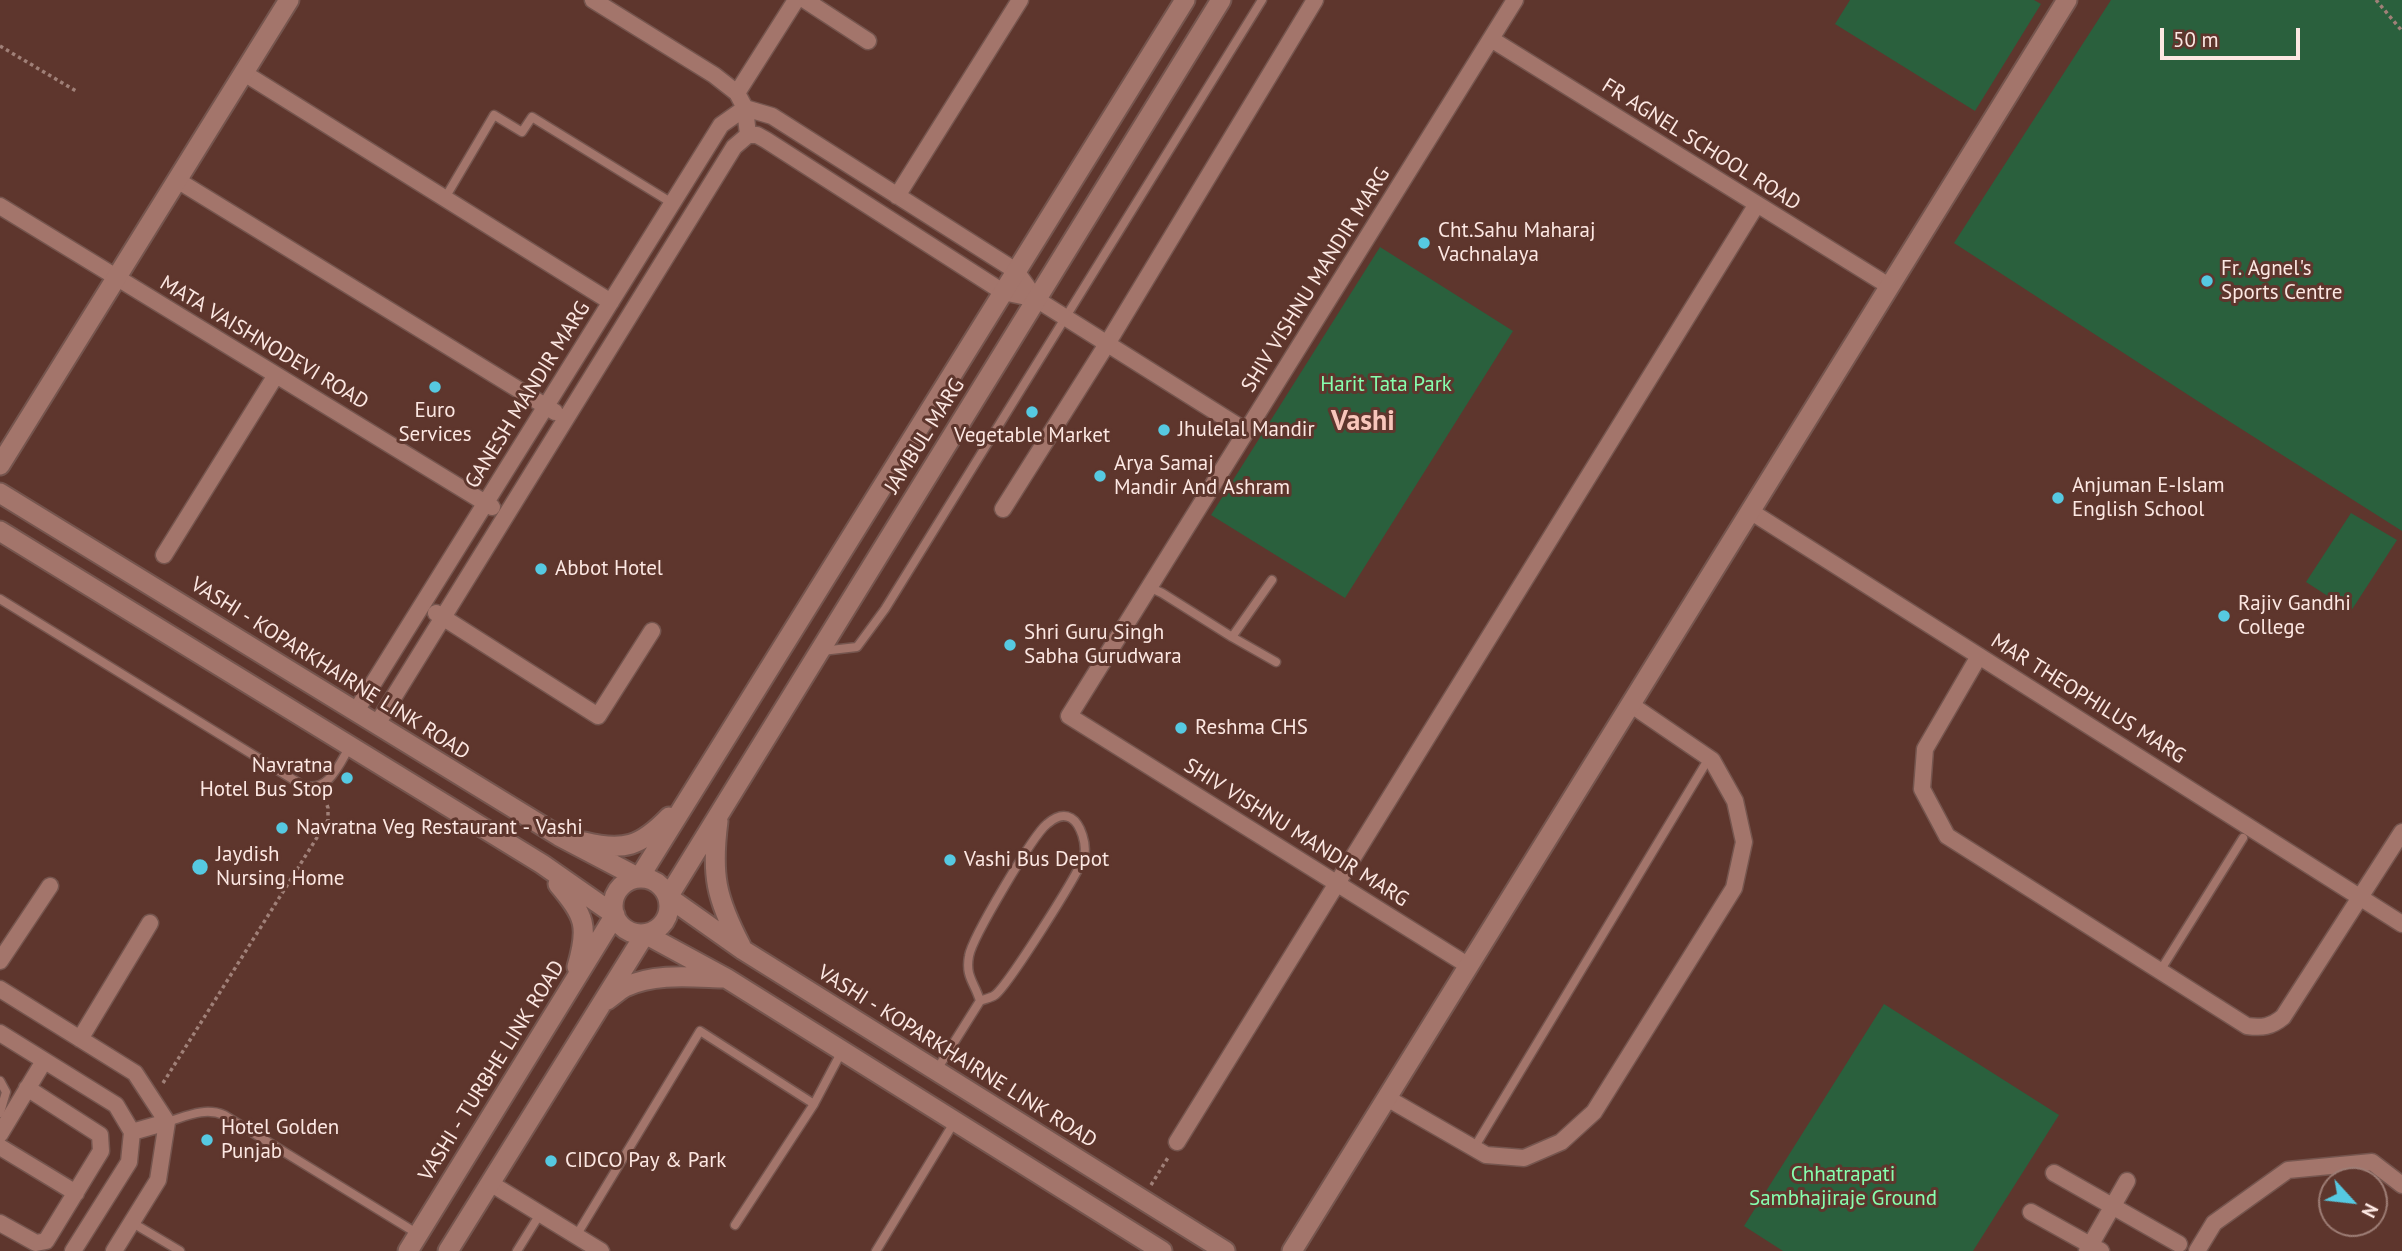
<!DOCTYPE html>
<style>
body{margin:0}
#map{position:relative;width:2402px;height:1251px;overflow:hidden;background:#5e362d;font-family:"PT Sans",sans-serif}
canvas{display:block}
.north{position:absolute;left:2318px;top:1167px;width:70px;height:70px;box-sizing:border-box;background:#5e362d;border:2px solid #9d7d75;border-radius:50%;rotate:117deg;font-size:19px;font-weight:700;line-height:28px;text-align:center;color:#fce7e2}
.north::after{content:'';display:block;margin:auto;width:24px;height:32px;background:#56c9e1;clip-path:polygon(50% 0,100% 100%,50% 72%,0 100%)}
.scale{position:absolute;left:2160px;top:28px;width:140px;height:32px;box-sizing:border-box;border:4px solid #fce7e2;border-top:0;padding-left:9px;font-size:21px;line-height:24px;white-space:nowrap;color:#fce7e2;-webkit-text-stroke:5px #5e362d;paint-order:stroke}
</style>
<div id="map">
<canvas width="2402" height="1251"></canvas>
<div class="north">N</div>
<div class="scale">50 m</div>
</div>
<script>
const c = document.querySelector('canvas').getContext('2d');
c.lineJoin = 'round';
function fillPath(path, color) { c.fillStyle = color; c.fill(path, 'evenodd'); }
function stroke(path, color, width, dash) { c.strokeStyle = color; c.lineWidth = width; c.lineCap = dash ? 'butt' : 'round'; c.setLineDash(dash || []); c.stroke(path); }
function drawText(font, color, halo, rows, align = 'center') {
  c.font = font + ' "PT Sans",sans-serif'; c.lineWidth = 6; c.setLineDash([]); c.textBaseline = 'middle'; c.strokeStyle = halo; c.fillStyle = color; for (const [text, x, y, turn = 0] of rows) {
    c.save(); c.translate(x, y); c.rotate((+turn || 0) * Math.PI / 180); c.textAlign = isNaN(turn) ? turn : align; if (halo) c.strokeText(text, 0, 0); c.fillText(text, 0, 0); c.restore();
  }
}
fillPath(new Path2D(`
 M1850,0H2034L2041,4L1975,111L1835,24Z
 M2111,0H2402V531L2213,411L1954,243Z
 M1380,247L1513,331L1345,598L1211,515Z
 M2351,513L2397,540L2351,611L2306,582Z
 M1884,1004L2059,1115L1973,1251H1783L1744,1226Z`), '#2a603d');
const service = new Path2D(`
 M445,198L494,115L522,132L532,117L672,203
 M1149,587L1162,593L1232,637L1272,580
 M0,599L302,785C328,794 339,765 350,746
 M1232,637L1276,662
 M822,651L857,647L885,609L1262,0
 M2160,971L2243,838
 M936,1071L980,1001C975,983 965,977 969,956C972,938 1033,835 1047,824C1054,818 1062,813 1071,818C1081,824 1087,845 1084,856C1080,872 1008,985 995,995C991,998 984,999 980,1001
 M0,1081L6,1092L0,1113
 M167,1122C187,1116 205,1107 224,1115L418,1234
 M1474,1148L1709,758
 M131,1222L180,1251
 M735,1225L814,1104L842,1051
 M576,1236L700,1031L814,1104
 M517,1251L540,1214
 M876,1251L955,1121`);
const minor = new Path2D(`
 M593,0L714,75L737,93L745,108L748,135
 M805,0L868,41
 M1491,39L1889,286
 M244,73L611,302
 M737,93L796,0
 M745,108L772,116L1016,271L1036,299
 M748,135H757L766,140L1003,292L1036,299L1246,431
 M177,180L555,412
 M897,196L1020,0
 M0,206L492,507
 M1003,509L1107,344L1315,0
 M1750,511L2402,924
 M164,555L276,375
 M436,613L598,716L652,631
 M1979,656L1925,749L1922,789L1947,836L2247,1026C2262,1028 2271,1027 2283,1017L2402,832
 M356,711L721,125L745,108
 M377,724L734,147L748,135
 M0,961L50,886
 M1469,966L1069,716L1515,0
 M0,989L135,1073L167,1122L158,1180L114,1251
 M0,1033L116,1105L132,1132L129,1162L73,1251
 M80,1039L150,923
 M1387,1098L1486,1155L1524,1158L1561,1142L1594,1112L1734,888L1744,842L1735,801L1712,760L1630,704
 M132,1132L167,1122
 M0,1134L44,1061
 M1177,1142L1757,204
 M0,1147L76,1193
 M2054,1173L2179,1244
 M490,1183L601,1251
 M2031,1212L2101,1251
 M0,1223L36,1243L46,1241L101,1151L100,1135L27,1088
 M2087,1251L2127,1181
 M2197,1251L2214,1223L2288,1170L2372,1162L2402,1185`);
const tertiary = new Path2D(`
 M0,465L289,0
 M1292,1251L2067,0`);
const secondary = new Path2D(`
 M0,493L559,836L639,878
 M0,531L542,864L615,915
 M718,821C711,875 716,898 741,946
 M584,842C624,852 641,846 669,817
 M639,878L1185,0
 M613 906a28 28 0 1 1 56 0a28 28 0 1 1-56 0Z
 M558,884C585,916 589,926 577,967
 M668,897L1221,0
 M668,897L743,950L1225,1251
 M645,934L726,978L1162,1251
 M607,1000C613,996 619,990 625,987C654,973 691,977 722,978
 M408,1251L615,915
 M448,1251L645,934`);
stroke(service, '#75554e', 11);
stroke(minor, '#75554e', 19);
stroke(tertiary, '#75554e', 23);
stroke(secondary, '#75554e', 23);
stroke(new Path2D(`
 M2376,0L2402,31
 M0,46L76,91
 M163,1083L328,820V808L324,796
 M1151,1185L1169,1156`), '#a08078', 3.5, [3.5, 3.5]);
stroke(service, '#a3756b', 8);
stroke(minor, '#a3756b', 16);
stroke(tertiary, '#a3756b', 19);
stroke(secondary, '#a3756b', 19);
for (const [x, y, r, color] of [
 [1424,243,7,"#56c9e1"],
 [2207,281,7,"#56c9e1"],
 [435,387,7,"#56c9e1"],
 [1032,412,7,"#56c9e1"],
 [1164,430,7,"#56c9e1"],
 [1100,476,7,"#56c9e1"],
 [2058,498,7,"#56c9e1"],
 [541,569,7,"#56c9e1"],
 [2224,616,7,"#56c9e1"],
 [1010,645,7,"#56c9e1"],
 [1181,728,7,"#56c9e1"],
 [347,778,7,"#56c9e1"],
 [282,828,7,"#56c9e1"],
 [950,860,7,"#56c9e1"],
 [200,867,9,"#56c9e1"],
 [207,1140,7,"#56c9e1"],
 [551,1161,7,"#56c9e1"]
]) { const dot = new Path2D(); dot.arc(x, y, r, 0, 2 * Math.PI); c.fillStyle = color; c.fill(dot); stroke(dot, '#5e362d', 2.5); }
drawText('21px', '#fce7e2', '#5e362d', [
 ["FR AGNEL SCHOOL ROAD",1701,145,32],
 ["SHIV VISHNU MANDIR MARG",1316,280,-58],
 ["MATA VAISHNODEVI ROAD",264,343,31],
 ["GANESH MANDIR MARG",528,395,-58],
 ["JAMBUL MARG",925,436,-58],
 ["VASHI - KOPARKHAIRNE LINK ROAD",330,669,32],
 ["MAR THEOPHILUS MARG",2088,699,32],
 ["SHIV VISHNU MANDIR MARG",1296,833,32],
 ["VASHI - KOPARKHAIRNE LINK ROAD",957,1057,32],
 ["VASHI - TURBHE LINK ROAD",492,1071,-58]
]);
drawText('21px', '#fce7e2', '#5e362d', [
 ["Cht.Sahu Maharaj",1438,231],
 ["Vachnalaya",1438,255],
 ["Fr. Agnel's",2221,269],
 ["Sports Centre",2221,293],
 ["Euro",435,411,"center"],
 ["Services",435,435,"center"],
 ["Jhulelal Mandir",1178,430],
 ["Vegetable Market",1032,436,"center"],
 ["Arya Samaj",1114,464],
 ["Mandir And Ashram",1114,488],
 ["Anjuman E-Islam",2072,486],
 ["English School",2072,510],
 ["Abbot Hotel",555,569],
 ["Rajiv Gandhi",2238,604],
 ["College",2238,628],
 ["Shri Guru Singh",1024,633],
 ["Sabha Gurudwara",1024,657],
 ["Reshma CHS",1195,728],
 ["Navratna",333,766,"right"],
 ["Hotel Bus Stop",333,790,"right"],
 ["Navratna Veg Restaurant - Vashi",296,828],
 ["Jaydish",216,855],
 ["Nursing Home",216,879],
 ["Vashi Bus Depot",964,860],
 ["Hotel Golden",221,1128],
 ["Punjab",221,1152],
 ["CIDCO Pay & Park",565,1161]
], 'left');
drawText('21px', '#86feae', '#5e362d', [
 ["Harit Tata Park",1386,385],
 ["Chhatrapati",1843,1175],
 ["Sambhajiraje Ground",1843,1199]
]);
drawText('bold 28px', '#f8c6bb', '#5e362d', [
 ["Vashi",1363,422]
]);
</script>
